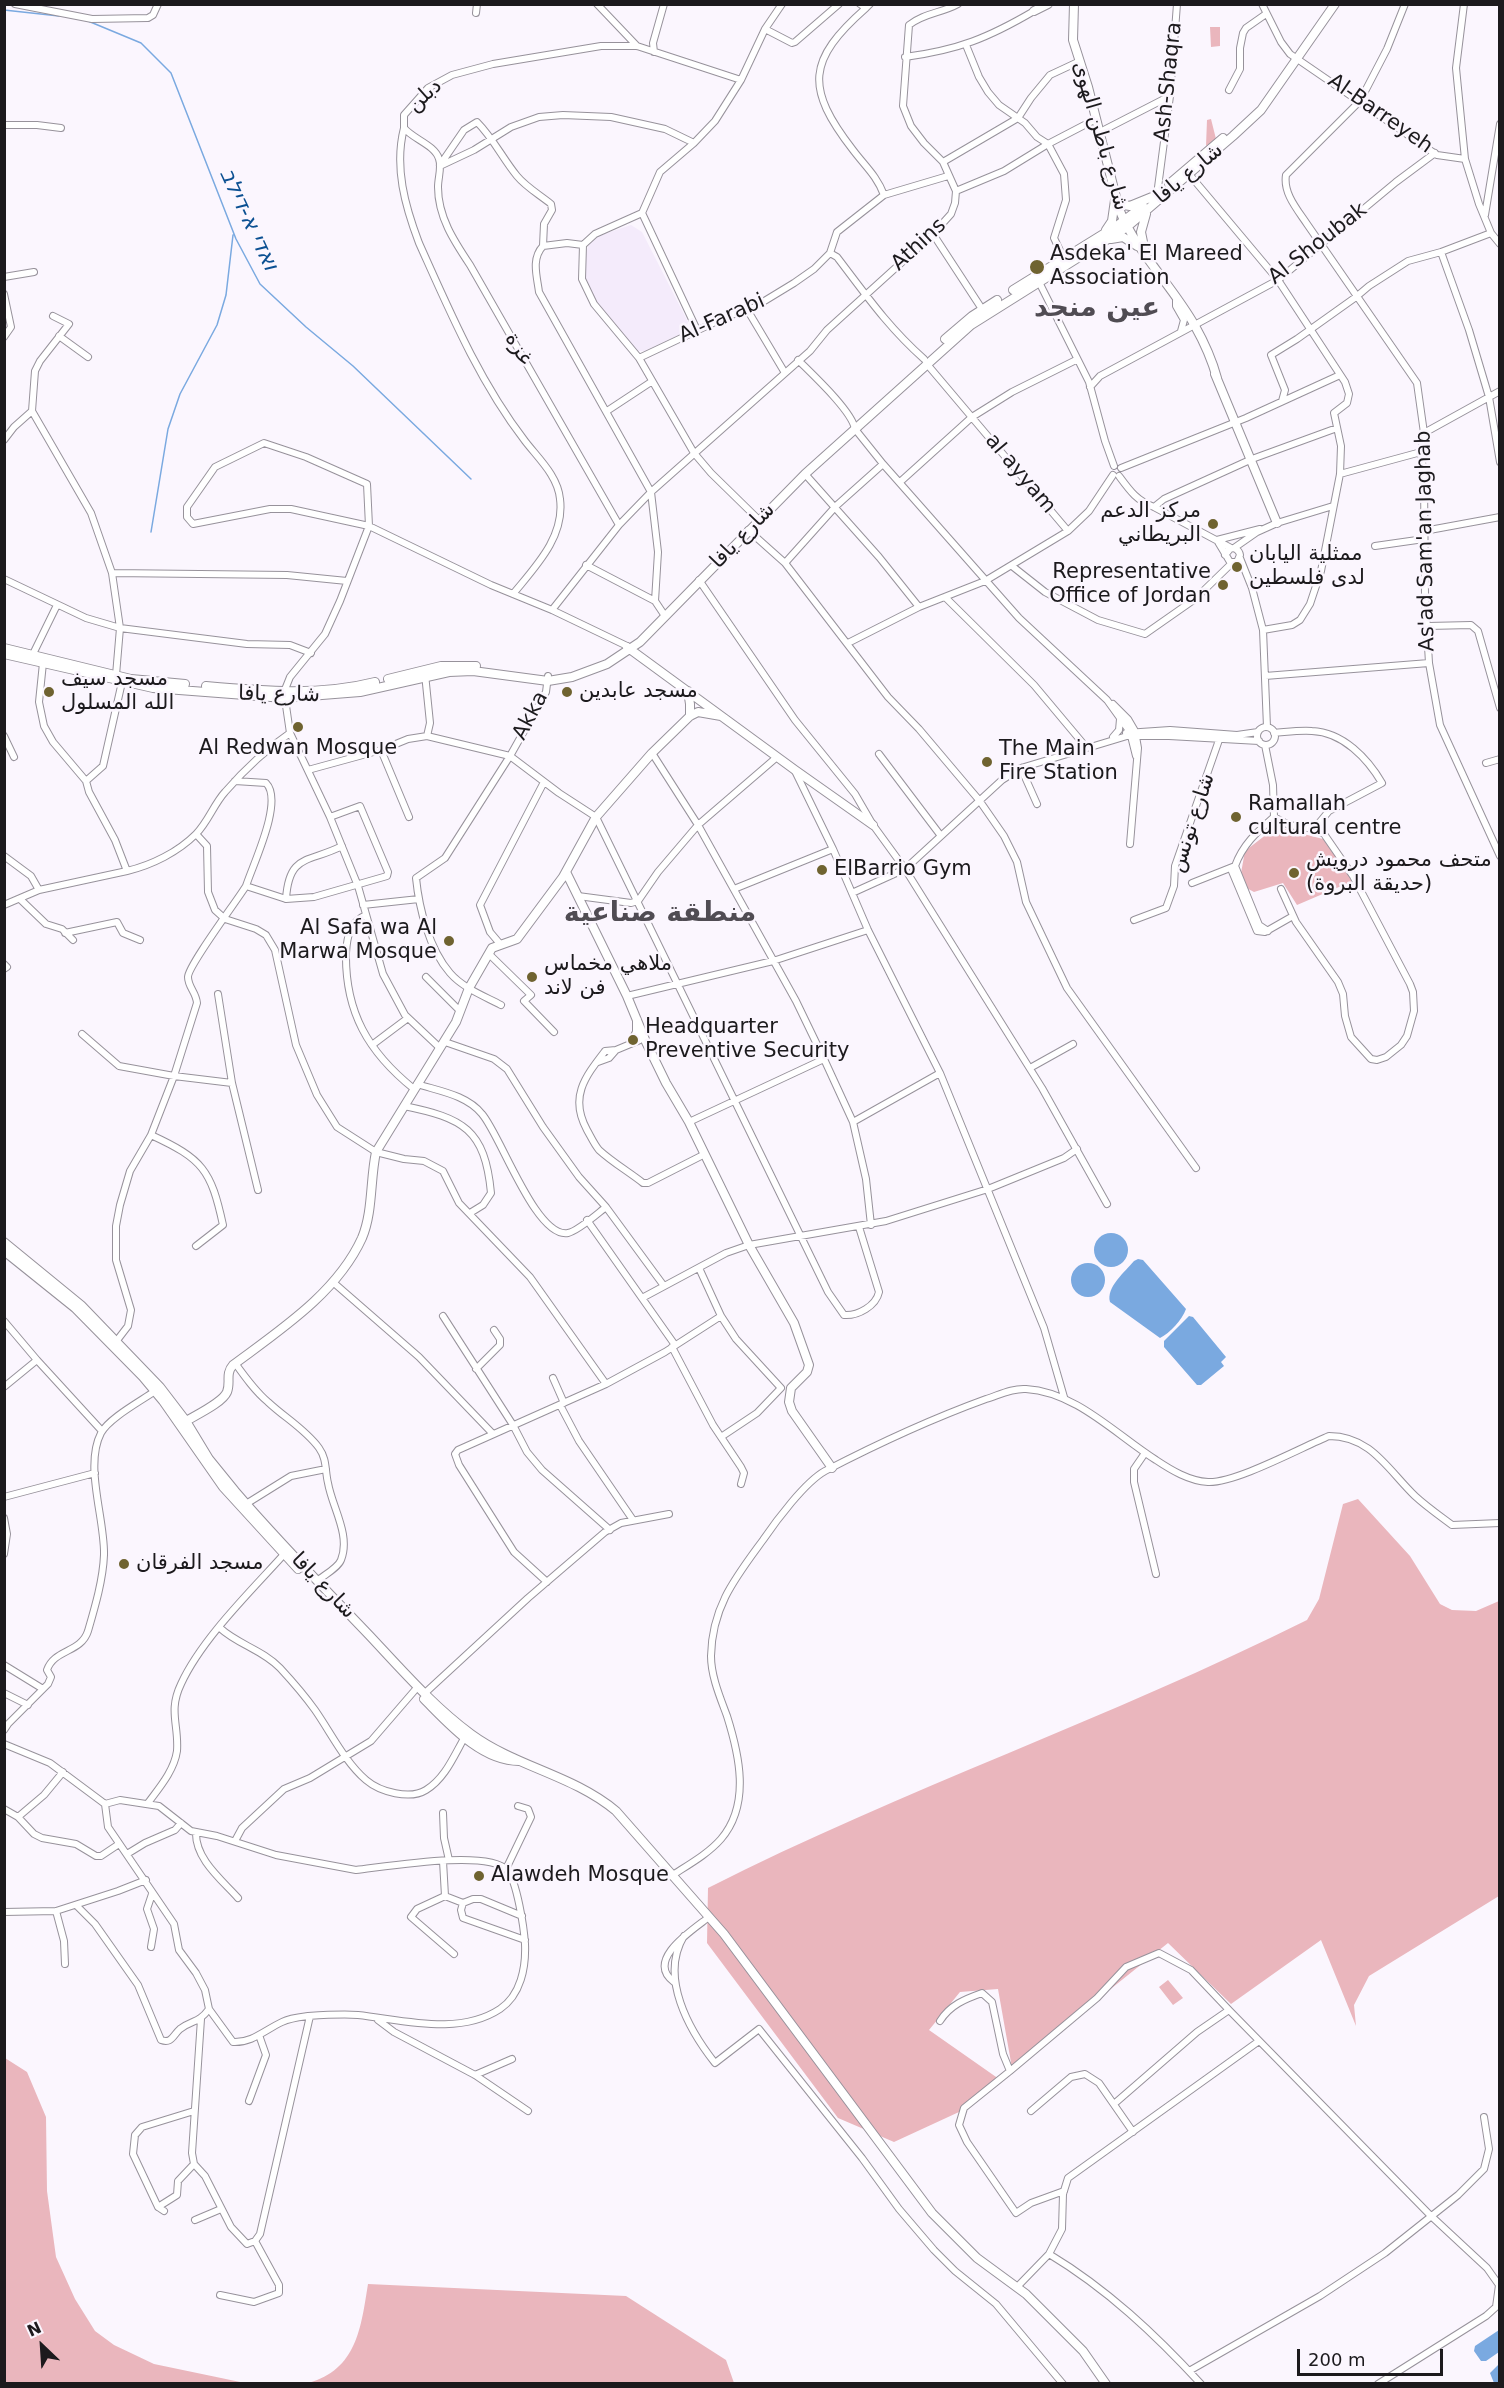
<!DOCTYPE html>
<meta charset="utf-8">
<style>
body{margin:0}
#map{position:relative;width:1504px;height:2388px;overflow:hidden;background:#fbf6fe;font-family:"DejaVu Sans",sans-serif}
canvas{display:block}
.frame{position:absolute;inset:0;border:6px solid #1c1a1d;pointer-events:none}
.north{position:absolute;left:12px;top:2316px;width:60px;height:60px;-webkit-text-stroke:4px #fbf6fe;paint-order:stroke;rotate:335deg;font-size:16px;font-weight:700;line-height:24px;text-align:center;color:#1c1a1d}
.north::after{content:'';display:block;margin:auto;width:21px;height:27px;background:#1c1a1d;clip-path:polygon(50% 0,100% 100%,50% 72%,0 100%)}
.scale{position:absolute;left:1297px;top:2349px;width:146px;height:27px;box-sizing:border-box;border:3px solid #1c1a1d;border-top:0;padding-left:8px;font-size:18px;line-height:21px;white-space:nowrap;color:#1c1a1d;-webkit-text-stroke:4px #fbf6fe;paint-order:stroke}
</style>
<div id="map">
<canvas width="1504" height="2388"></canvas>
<div class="frame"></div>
<div class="north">N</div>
<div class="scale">200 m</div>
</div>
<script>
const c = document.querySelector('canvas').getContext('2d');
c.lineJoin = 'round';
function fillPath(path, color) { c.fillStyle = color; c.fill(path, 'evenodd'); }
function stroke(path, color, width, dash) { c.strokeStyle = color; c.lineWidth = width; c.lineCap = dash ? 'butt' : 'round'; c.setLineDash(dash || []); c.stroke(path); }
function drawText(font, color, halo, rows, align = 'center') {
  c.font = font + ' "DejaVu Sans","Noto Naskh Arabic","Noto Sans Hebrew",sans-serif'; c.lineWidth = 5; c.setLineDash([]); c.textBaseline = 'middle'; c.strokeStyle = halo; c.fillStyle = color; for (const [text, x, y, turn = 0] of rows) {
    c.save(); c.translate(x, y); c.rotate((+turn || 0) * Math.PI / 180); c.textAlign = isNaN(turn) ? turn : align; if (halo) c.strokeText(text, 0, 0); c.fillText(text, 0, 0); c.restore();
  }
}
fillPath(new Path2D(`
 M631,225L642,232L688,322L685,332L645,351H638L633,348L596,303L586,279L584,266L588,246L598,236Z`), '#f4ebfb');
fillPath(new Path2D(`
 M1210,27H1220V46L1211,47Z
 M1211,119L1216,139L1206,146L1207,120Z
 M1284,829L1323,839L1353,881L1297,905L1283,883L1254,892L1239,884L1245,851L1267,834Z
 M1358,1499L1410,1556L1440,1604L1452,1610L1476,1611L1499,1601V1896L1369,1976L1354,2005L1356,2026L1321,1940L1231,2004L1168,1943L1012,2068L998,1989L960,1992L929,2030L999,2079L959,2112L894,2142L838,2118L707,1943L708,1888C903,1789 1111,1718 1307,1620L1319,1599L1343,1504Z
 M1168,1980L1183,1998L1173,2005L1159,1987Z
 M5,2058L27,2072L46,2117L47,2191L56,2257L75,2299L95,2331L114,2345L154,2364L245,2383H5Z
 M368,2284L626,2296L726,2360L734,2383H308C357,2370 361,2327 368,2284Z`), '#eab6bd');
fillPath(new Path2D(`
 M1094 1250a17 17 0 1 1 34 0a17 17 0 1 1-34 0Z
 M1138,1259L1143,1260L1186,1309C1182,1320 1170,1333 1160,1338L1110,1302C1106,1287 1125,1272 1134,1261Z
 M1071 1280a17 17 0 1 1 34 0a17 17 0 1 1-34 0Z
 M1189,1316L1193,1317L1226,1357L1221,1362L1224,1366L1201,1385H1197L1164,1347V1341Z
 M1499,2330V2352L1486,2361H1481L1474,2351L1475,2346Z
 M1499,2364V2383H1494L1490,2373Z`), '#7aa9e0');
stroke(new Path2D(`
 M4,10L59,16
 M88,21L141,43L171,73L236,239L260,284L306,327L353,366L471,479
 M151,532L168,429L180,394L217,325L226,295L233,235`), '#7aa9e0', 1.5);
const street = new Path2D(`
 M15,4L92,19L148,18L153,15L158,4
 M597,4L637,46
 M860,4L866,8L870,4
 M1262,4L1281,42L1290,54L1437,155L1465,159
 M1405,4L1387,49L1360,101L1286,175C1283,193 1297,209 1307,224L1417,383L1424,433L1421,452L1424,479L1425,596L1429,663L1440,725L1500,856
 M1464,4L1456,68L1465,159L1479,204L1491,233L1500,244
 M866,8C807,60 805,88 853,150C865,166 877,176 884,195L948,176
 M476,13L477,4
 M765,29L792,43L795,42L839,4
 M966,45L979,77L988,92L999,105L1025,123L1037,137L1048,144L1064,174L1066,200L1054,238L1064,259
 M654,52L653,43L664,4
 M905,57C958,50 988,38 1034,11
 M1229,90L1240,69V48L1243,33L1246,28L1266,14
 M4,125H37L61,128
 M404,128C394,167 405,206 419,243C450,312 479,381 525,441C538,458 558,476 560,499C565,537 535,567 513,594
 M1100,132L1170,96
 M943,162L1018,118L1031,98L1050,75L1080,61
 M440,165L464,130L477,122C493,138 503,159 517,176C526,187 540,195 551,204L552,210L544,224L543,246
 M440,166L474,150L511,127L539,117L563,115L611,117L665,129L694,143
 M1189,174L1278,280L1345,382L1349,394L1347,403L1334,413L1341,446L1340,474L1321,571L1310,604L1300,620L1292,625L1263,630
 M956,191L1004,171L1048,144L1096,119
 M1157,195L1170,96L1177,4
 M642,213L697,330
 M1485,215L1500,124
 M933,234L982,309
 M583,245L567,243L543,246C531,259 537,276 539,292L651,492L658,552L655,601
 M583,245L582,279L594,304L639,358L694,453L711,473L758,519
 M583,245L595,234L642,213L660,172L694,143L715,121L741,80L765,29L782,4
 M1441,252L1469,330L1489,397L1500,462
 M830,253L837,257C866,295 888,327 924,359
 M4,277L34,272
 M1039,282L1089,382L1105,441L1114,466
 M4,294L11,327L4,337
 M1176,301V306L1184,320L1181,331
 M748,311L785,373
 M59,336L88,357
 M639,358L730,315L748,311L794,283L814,269L830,253L837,232L884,195
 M926,363L1068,531
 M1090,387L1100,376L1278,280L1396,182L1435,153
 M1282,401L1285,390L1271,355L1297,339L1356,297L1369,286L1408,261L1441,252L1491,233
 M32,411L91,513L112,573L120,628L116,675
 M607,411L651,382
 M1424,433L1500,391
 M4,440L14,427L32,411L35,371L40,361L69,324L53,316
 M883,464L1019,618L1107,700L1130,732L1136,756
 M1121,468L1246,418L1340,375
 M805,474L879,557L919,607
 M1340,474L1421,452
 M1119,476C1130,491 1137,501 1154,507L1231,548
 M900,482L972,417L1012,392L1076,360
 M1154,507L1164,499L1252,459L1337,428
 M619,525L470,265C454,241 438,217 438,187C438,178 442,167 439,159C435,145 413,139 404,128V115L428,88L452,75L493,64L601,46H637L741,80
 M748,530L785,563L888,697L919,729L979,800L1004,836L1017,862L1026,902L1067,988L1196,1168
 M1424,531L1500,517
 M1217,540L1260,529
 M1218,542L1230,562H1237L1240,555C1239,550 1235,547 1230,549L1225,555
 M1375,546L1424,539
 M1234,548L1257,532L1277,523L1333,506
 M1240,558L1252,588L1263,630L1267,727
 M785,563L836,506L883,464L855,429C852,411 812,374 798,360
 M586,565L655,601L663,613
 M1012,566L1045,592L1098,620L1145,634L1195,599L1232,563
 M112,573L287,575L347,581
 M4,579L86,618L120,628L247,644L290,645L311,653
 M699,580L795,720L855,794L873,825L905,869L1042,1088L1107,1204
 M945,597L1034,685L1086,747
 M552,610L619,525L651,492L810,351L827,330L933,234L951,214L955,203L956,191L943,162L924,143L911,126L903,106L909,25C924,13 942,13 958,4
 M1428,626L1471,625L1478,631L1500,708
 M848,643L919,607L985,581L1068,531L1089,511L1113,475
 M33,654L57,605
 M425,674L430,723L427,736
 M1265,676L1429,663
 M1113,704L1128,719L1135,731L1138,748L1130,844
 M1257 736a9 9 0 1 1 18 0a9 9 0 1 1-18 0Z
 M1126,733L1170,730L1237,735L1258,732
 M1274,733C1287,732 1300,730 1312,731C1343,732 1368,759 1382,783L1329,811L1314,829
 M4,736L14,757
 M1113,737L1119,730L1120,719
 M381,750L409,817
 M652,753L698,825L796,1001L824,1059L853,1122L866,1179L871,1225
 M879,754L941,836
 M1486,763L1500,759
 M1021,768L1037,804
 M308,770L381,750L408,739L427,736L510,756L559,793L596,817L828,1292L844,1315C858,1316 876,1306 879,1292L859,1227
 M795,771L833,849L868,930L940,1073L1044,1328L1064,1397
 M86,781L103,766L122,682
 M235,781L266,783C284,801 253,864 246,886L286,899L314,897L387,876L388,872L360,806L330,817
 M1274,817L1289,825L1314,829L1324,834L1353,876L1410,984L1413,992L1414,1011L1407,1036L1401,1045L1386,1057L1377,1060L1371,1059L1351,1037L1345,1016L1343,994L1338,982L1296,922L1281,889
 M196,834L207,846L208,892L215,910L225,919L256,929L266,935L275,950L296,1045L317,1095L337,1127L376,1152L404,1159L424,1161L443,1171L459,1203L530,1277L606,1384
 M4,856L31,876L39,890L127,871L115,840L89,792L86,781L53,742L44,726L39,702L43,663
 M1235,866L1259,925L1268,931
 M1231,869L1257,931L1265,932L1293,916
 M127,871C152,865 178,852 196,834C208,822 214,804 225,792C245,769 265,750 290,733
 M1192,883L1235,866C1243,844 1257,832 1274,817L1273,785L1265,745
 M734,889L833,849
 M852,893L905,869L1002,780L1021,768L1127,736H1169L1259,741
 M578,896L631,903L638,901
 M20,899L46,924L62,929L73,940
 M286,899C289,853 309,863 342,846
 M638,901L658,872L698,825L777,757
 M4,905L39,890
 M363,905L419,899
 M366,915C350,922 347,936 346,953C345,1012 368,1052 414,1089
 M1134,920L1166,908L1174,886L1175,866L1219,740
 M65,933L117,922L123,933L140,940
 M501,945L490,932L480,905L544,782
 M489,954L531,995L524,1001L554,1032
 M4,964L7,967L4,969
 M426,977L460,1011
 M218,994L232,1083L258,1190
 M627,996L773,961L868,930
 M501,1005C484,996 463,988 450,973C429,949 419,908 416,878L445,858L510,756L546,692L548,676
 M82,1034L119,1066L174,1076L232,1083
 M445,1042L494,1059L507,1069L543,1127L579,1177L606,1207L664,1286
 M372,1045L408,1018
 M440,1048L405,1015L383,974L358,886L330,817L290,733L284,692L290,677L325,634L340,601L369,526L367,484L306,457L264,443L215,467L187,507V517L193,524L270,509H291L369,526L491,585L552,610L627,646
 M616,1050L640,1040L644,1035
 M598,1062L609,1058L616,1050L605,1051C585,1077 569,1097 587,1130C591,1137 594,1144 599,1150C612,1162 629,1172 643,1183H648L705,1154
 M1030,1068L1073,1044
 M417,1084C439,1091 467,1095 482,1114C500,1134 536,1239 568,1233C578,1231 597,1214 606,1207
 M404,1106C463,1118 485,1129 491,1193L483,1205L470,1213
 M689,1122L824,1059
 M853,1122L940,1073
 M151,1135C203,1159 211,1170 223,1225L196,1246
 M587,1220L675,1345
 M334,1283L419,1357L493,1434
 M642,1298L726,1253L749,1245L886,1221L988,1189L1064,1158L1077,1149
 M443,1316L513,1425L527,1452L542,1470L610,1530
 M721,1316L736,1339L781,1388L757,1413L721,1437
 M4,1321L37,1360L102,1431
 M115,1343L128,1326L131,1310L116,1260V1226L120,1205L130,1171L151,1135L174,1076L197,1003C196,992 188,987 188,977C188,966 236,902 246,886
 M672,1347L713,1425L741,1467L744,1473L741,1484
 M235,1363C245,1377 255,1391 268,1402C285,1418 305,1429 319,1448C327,1459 325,1471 328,1483C332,1507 351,1535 341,1560C338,1568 324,1575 317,1581
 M476,1369L500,1345V1339L494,1330
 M553,1378L564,1403
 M4,1387L37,1360
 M560,1405L579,1441L633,1520
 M1145,1453L1134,1469V1482L1156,1574
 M4,1497L95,1473
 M246,1504L291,1476L326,1469
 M4,1518L7,1534L4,1554
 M547,1582L514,1552L459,1465L455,1454L458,1450L606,1384L665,1352L721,1316L699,1268
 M220,1628C237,1644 263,1650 280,1668C292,1681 305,1696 315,1710C331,1733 345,1762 366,1780C380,1792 410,1800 426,1790C446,1778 455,1753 466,1735
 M4,1665L43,1689
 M4,1693L28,1705
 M425,1693L528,1598L605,1532L621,1523L669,1514
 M4,1730L8,1724L48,1684L51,1677L47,1670C54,1649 81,1653 88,1631C95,1607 103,1580 104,1555C105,1519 84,1466 101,1433C109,1418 141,1401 155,1391
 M4,1744L50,1763L105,1804L108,1827L174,1924L179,1950L196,1973L205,1990L209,2009L233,2042C252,2043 265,2030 282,2022C290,2018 300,2017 308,2016C324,2015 343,2014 358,2015C404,2020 459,2036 500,2009C521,1995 526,1967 525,1944C524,1928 517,1881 507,1870C488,1849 384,1867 356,1870L276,1855L217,1836L191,1831L159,1806L120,1800L105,1804
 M148,1803C159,1788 174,1771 177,1751C179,1725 168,1711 181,1684C202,1638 253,1589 287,1551
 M4,1809L18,1817L34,1834L42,1838L76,1844L96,1856H101L119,1844
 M443,1813L444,1838L449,1860
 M18,1817L44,1795L63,1772
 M196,1832C195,1859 222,1880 238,1898
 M235,1841L242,1828L284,1789L310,1778L371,1741L415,1690
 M127,1854L145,1843L175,1830L181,1823
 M443,1861L445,1896L417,1909L411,1917L454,1954
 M506,1869L531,1817L528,1809L518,1806
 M671,1876C688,1865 708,1854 721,1839C751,1804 739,1754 727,1716C720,1697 711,1676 711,1656C712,1606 736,1577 763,1540C776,1521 805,1482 825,1471C877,1444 931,1419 986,1399C999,1395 1012,1388 1026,1389C1076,1392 1115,1434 1156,1460C1171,1470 1189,1481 1208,1482C1236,1483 1300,1448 1329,1436C1371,1436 1388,1470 1415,1496C1427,1507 1440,1516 1452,1525L1500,1523
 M445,1896L463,1903L473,1899H481L522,1916
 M463,1903L461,1910L463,1918L525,1940
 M76,1905L95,1924L138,1985L161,2040C172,2044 173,2035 180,2029C193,2019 198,2024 209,2009
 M56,1911L64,1941L65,1964
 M4,1912L56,1911L118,1891L146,1880
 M684,1936C659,1977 689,2030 715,2063L759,2029L862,2158L899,2209L934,2250L955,2271L996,2304L1063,2384
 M151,1947L154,1929L147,1909L152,1894
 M674,1982C644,1960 694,1929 709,1917
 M201,2019L192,2153L194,2164L205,2176L231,2227L247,2244L255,2241L260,2234L310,2016
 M378,2020L394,2032L475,2075L528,2111
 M940,2021C950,2005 965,1999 982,1993L992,2002L1003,2054L1010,2071L964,2108L959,2125L967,2142L1016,2213L1031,2203L1064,2191
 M1010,2071L1097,1998L1126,1967L1159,1953L1191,1970L1229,2010
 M475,2075L512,2059
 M249,2101L266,2055L259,2035
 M1114,2104L1197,2032L1229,2010L1430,2215L1487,2268L1499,2285L1496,2307L1486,2316L1378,2384
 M1031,2111L1071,2077L1085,2074L1099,2083L1133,2132
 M158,2207L177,2195L178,2181L194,2164
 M164,2211L158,2207L133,2154L135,2135L142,2127L194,2111
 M195,2220L221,2209
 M1017,2287L1049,2254
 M220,2295L254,2302L279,2293V2285L255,2241
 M1189,2371L1320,2296L1385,2253L1458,2195L1484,2169L1489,2149L1484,2117
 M1201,2384C1155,2334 1107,2289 1049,2254L1062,2229L1063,2194L1068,2178L1259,2041`);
const secondary = new Path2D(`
 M1074,4L1073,40L1088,87L1119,209C1137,253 1172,285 1195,326C1204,342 1212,360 1217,378
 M1034,11L1048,4
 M1169,184L1223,138
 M1118,204L1130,206L1157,195
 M1106,230L1112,221L1115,200
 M1111,239L1123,237L1137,246
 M1144,247L1141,232L1146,214
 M1013,290L1118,225L1143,206
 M945,339L972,316L997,300
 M1215,374L1277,523
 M627,647L795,770L873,825
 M4,648L131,679L185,684
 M4,654L153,688L284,698L360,692L449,672L473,671L548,681L572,677L607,664L640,642L805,474L971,325L1127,227L1233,136L1261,110L1335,4
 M388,679L441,666H476
 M206,686C263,691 320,696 375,682
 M688,691L690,704V716
 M566,872L627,996L646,1042L666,1083L689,1122L749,1245L794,1323L809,1365L807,1372L791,1388L789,1402L792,1411L832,1468
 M632,1042L637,1032V1020
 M4,1242L81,1305L160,1387L186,1421L209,1459L235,1491C278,1541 324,1588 369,1635C401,1669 433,1706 471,1734C516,1767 573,1775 616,1811L724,1934L932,2213L977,2258L1026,2294L1083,2351L1106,2384
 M4,1251L75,1308L143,1377L163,1401L223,1487L298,1569
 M180,1425C191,1417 222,1404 227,1392C231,1382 225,1374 233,1365C280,1330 337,1293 362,1238C373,1212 370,1180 376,1152L456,1022L469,988L492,948L517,939L563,877L596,817L652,753L690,716L698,712L721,716
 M424,1699C449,1724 481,1761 519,1761`);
stroke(street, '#97929b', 8);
stroke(secondary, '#97929b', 10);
stroke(street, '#fff', 6);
stroke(secondary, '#fff', 8);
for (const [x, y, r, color] of [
 [1037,267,8,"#6f6330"],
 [1213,524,6,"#6f6330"],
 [1237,567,6,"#6f6330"],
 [1223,585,6,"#6f6330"],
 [49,692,6,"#6f6330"],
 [567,692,6,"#6f6330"],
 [298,727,6,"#6f6330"],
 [987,762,6,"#6f6330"],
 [1236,817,6,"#6f6330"],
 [822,870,6,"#6f6330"],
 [1294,873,6,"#6f6330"],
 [449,941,6,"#6f6330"],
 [532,977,6,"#6f6330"],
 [633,1040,6,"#6f6330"],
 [124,1564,6,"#6f6330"],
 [479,1876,6,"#6f6330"]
]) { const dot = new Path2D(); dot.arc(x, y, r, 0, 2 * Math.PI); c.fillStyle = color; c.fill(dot); stroke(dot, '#fbf6fe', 2); }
drawText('21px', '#1c1a1d', '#fbf6fe', [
 ["Ash-Shaqra",1169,82,-84],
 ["دبلن",425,96,-42],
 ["Al-Barreyeh",1380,114,35],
 ["شارع باطن الهوى",1100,136,74],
 ["شارع يافا",1189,174,-40],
 ["Al Shoubak",1318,244,-38],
 ["Athins",919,245,-43],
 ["Al-Farabi",722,319,-24],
 ["غزة",518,349,60],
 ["al ayyam",1020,474,50],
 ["شارع يافا",743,536,-46],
 ["As'ad Sam'an Jaghab",1426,541,-91],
 ["شارع يافا",279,695,1],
 ["Akka",531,716,-62],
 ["شارع تونس",1193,823,-72],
 ["شارع يافا",323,1586,46]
]);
drawText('21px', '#1c1a1d', '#fbf6fe', [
 ["Asdeka' El Mareed",1050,255],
 ["Association",1050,279],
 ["مركز الدعم",1201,512,"right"],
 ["البريطاني",1201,536,"right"],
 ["ممثلية اليابان",1249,555],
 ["لدى فلسطين",1249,579],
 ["Representative",1211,573,"right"],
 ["Office of Jordan",1211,597,"right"],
 ["مسجد سيف",61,680],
 ["الله المسلول",61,704],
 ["مسجد عابدين",579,692],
 ["Al Redwan Mosque",298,749,"center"],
 ["The Main",999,750],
 ["Fire Station",999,774],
 ["Ramallah",1248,805],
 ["cultural centre",1248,829],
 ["متحف محمود درويش",1306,861],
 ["(حديقة البروة)",1306,885],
 ["ElBarrio Gym",834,870],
 ["Al Safa wa Al",437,929,"right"],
 ["Marwa Mosque",437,953,"right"],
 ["ملاهي مخماس",544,965],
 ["فن لاند",544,989],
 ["Headquarter",645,1028],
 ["Preventive Security",645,1052],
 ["مسجد الفرقان",136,1564],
 ["Alawdeh Mosque",491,1876]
], 'left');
drawText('italic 22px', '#0b5092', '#fbf6fe', [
 ["ואדי א-דילב",248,220,65]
]);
drawText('bold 27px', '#504c53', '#fbf6fe', [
 ["عين منجد",1097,309],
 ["منطقة صناعية",660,914]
]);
</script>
